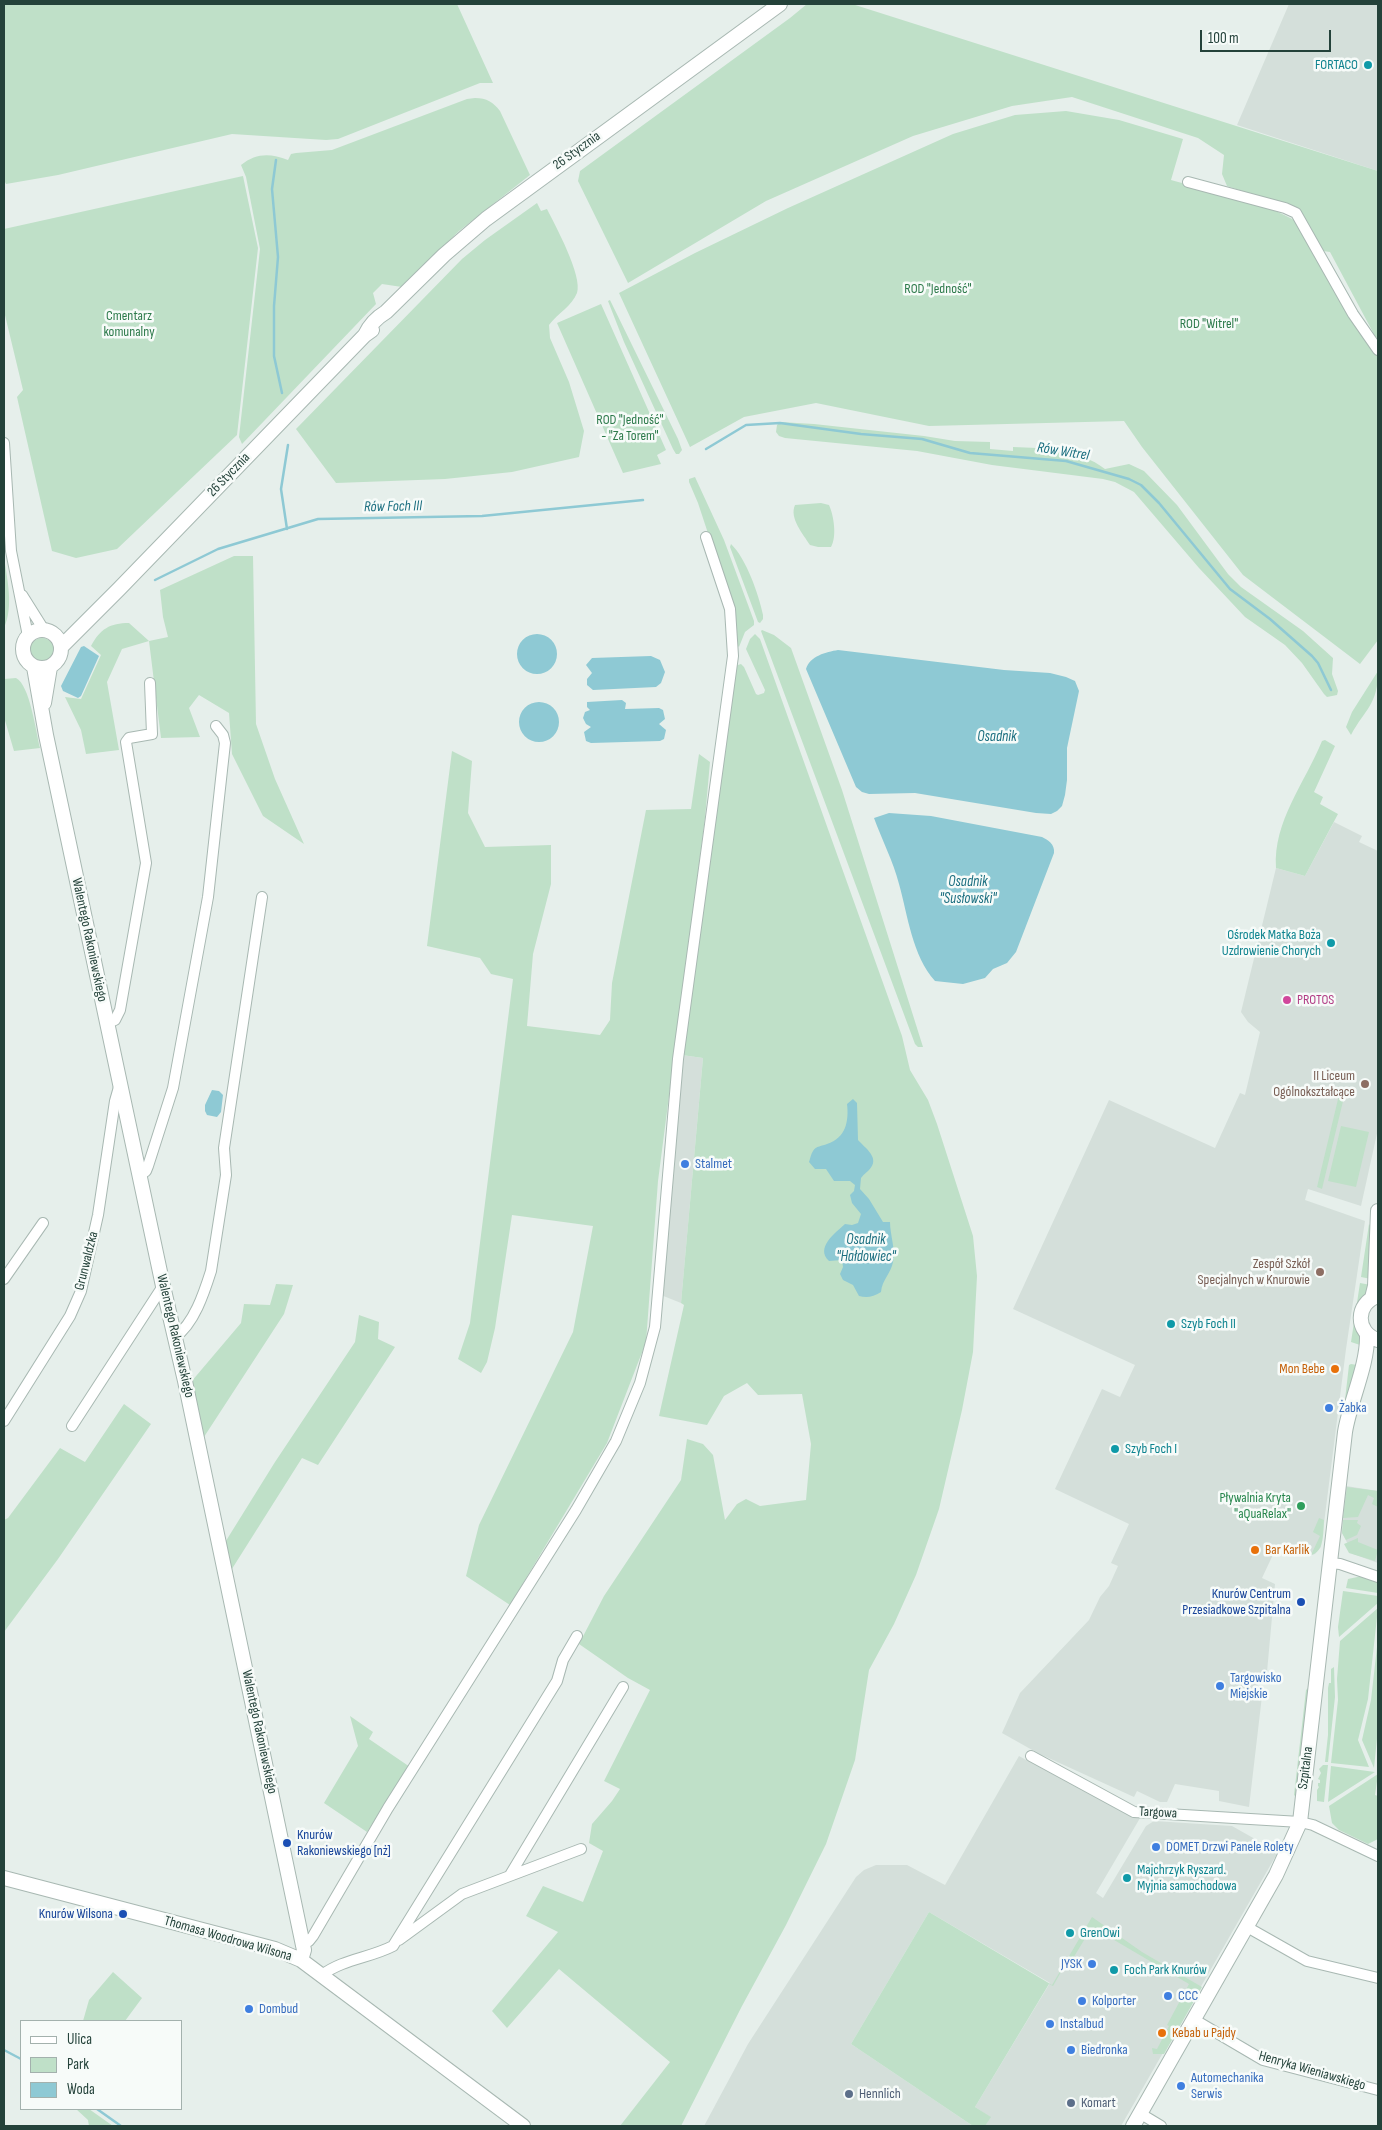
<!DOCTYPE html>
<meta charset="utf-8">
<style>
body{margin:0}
#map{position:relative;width:1382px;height:2130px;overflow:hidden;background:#e6efeb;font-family:"Sofia Sans Condensed",sans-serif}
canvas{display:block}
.frame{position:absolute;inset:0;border:5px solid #24423a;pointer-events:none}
.legend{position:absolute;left:20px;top:2020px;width:162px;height:90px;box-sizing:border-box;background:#f7fbf9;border:1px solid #a3b1ad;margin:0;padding:6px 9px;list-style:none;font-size:15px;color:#24423a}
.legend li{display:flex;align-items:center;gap:10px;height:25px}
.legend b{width:25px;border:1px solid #a3b1ad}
.scale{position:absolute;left:1200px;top:30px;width:131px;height:22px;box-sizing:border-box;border:2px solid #24423a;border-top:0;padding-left:6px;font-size:15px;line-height:18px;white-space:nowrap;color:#24423a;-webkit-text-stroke:4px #f7fbf9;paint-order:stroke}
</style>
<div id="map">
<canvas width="1382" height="2130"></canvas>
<div class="frame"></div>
<ul class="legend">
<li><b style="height:6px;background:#fff"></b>Ulica</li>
<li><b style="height:14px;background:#bfe0c8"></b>Park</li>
<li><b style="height:14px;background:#8ec9d4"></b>Woda</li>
</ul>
<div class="scale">100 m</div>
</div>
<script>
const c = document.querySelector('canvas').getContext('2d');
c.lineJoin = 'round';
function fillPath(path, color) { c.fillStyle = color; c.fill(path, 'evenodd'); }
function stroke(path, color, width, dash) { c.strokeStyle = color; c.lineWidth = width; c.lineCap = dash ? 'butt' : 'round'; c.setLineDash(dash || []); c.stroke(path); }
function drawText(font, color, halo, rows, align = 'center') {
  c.font = font + ' "Sofia Sans Condensed",sans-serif'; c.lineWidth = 5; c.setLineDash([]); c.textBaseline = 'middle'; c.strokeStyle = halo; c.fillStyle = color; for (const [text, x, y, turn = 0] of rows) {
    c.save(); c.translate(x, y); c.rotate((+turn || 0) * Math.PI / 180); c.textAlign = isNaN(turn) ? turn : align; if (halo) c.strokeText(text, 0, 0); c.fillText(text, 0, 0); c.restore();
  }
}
fillPath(new Path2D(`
 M1289,4H1378V171L1237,125Z
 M1334,822L1362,836L1359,842L1378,851V1129L1361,1206L1308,1189L1305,1200L1365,1221L1346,1349L1321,1547L1315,1554L1311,1555L1301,1554L1278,1544L1262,1578L1275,1584L1266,1683L1258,1682L1257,1687L1262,1696L1249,1807L1219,1801V1791L1175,1784L1167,1802H1160L1137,1791L1134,1797L1042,1755L1143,1813L1096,1893L1103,1898L1146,1826L1154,1821L1232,1826L1278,1852L1121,2126H985L990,2117L975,2107L1050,1983L929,1912L851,2044L973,2126H704L748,2044L856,1877L864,1870L876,1865H907L945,1885L1019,1756L1028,1761L1034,1751L1002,1733L1020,1693L1089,1620L1100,1597L1109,1586L1118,1566L1111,1563L1129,1524L1055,1489L1102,1389L1120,1397L1135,1365L1013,1309L1109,1100L1215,1148L1240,1093L1245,1095L1260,1032L1248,1022L1241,1012L1276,868L1305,876Z
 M682,1055L703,1058L681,1303L661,1295Z
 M1346,1486L1378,1491V1563L1353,1554L1342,1533Z`), '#d4dfda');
fillPath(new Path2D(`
 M4,4H457L493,83H480L338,139L326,140L232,134L58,175L6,184L4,180Z
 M807,4H852L1378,171V336L1376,338L1330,252L1323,251L1298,209L1227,186L1222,174L1224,155L1198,138L1072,97L1012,106L913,136L766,201L628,283L578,181L580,171L790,18Z
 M475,98C487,98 493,102 500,111L530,175L459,231L402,287L382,284L373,293L376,304L242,444L239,437L260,249L246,177L241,165C256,153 270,153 288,160L291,154L296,153L332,150L467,99Z
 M1066,111L1119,120L1183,139L1171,180C1214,192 1261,200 1299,223L1378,353V640L1360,664L1243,575L1142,447L1124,421L929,426L816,403L744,417L690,447L619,293L695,253L788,208L953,134L1015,115Z
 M243,176L258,248L237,435L117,549L76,558L52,551L17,397L23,390L4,311V229Z
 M537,203L541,211L547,209C555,225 583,276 577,293C572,306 558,313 549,325L550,338L569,382L584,431L579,457L512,472L445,479L336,483L296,429L462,259L485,240Z
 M610,300L678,439L682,450L679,454H676L673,449L624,342L608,301Z
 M601,304L666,450L657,455L661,464L623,473L557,323Z
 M780,422L814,424L924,436L955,441L990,442V449L1013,451V447C1045,448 1079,449 1105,469L1129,464L1144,471L1177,505L1228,574L1241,587L1303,631L1333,658L1332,674L1338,691L1337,695L1327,697L1324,694L1302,663L1285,645L1245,617L1199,568L1134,492L1115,482L1103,479L992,465L917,451L785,438L779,436L776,432L777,425Z
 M695,477L724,540L754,621V625L745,632L739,647L737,645L731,603L698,503L689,482V479Z
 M821,503L829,505C834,516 837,537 831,547H818L810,545C803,534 789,518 795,505Z
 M731,544C746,558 759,595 763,615V619L760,623L758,622L730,547Z
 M234,556H253L256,724L275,779L304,844L263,816L232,754L229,713L199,695L189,708L200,737L161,738L149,641L122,649L107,682L119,750L86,754L81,730L65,697L81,699L101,655L91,646C100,629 110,623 129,623L149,641L168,637L163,617L160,590Z
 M4,557C7,579 14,606 4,628Z
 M762,630L774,635L791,648L842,790L923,1047H918L915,1044L761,631Z
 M755,634L760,639L902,1036L910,1070L928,1100L937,1124L973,1236L977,1276L973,1352L962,1410L939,1509L916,1575L894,1624L869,1670L855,1760L826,1844L786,1925L742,2006L681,2126H620L670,2062L559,1969L507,2028L492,2011L558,1932L526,1916L543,1886L583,1902L603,1851L589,1843L592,1824L612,1801L620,1789L604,1781L650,1690L628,1678L579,1644L604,1596L681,1480L687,1439L703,1444L713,1455L725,1520L737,1504L746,1499L760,1506L806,1500L811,1444L802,1394L758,1395L747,1383L724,1396L707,1425L659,1416L684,1305L681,1303L703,1058L682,1055L735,666L741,664L744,667L756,694L758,695L764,693L765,690L746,649L750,639Z
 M30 650a12 12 0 1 1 24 0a12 12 0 1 1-24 0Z
 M1378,671C1378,705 1365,709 1351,735L1346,727L1352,712Z
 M16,678C30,685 36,732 40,748L14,751L4,717V679Z
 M1325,740L1335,746L1314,792L1323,797L1320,804L1338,814L1305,876L1276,868C1273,821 1305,783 1322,741Z
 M452,751L472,761L468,813L485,847L551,845V884L533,954L527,1026L600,1035L610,1020L612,983L646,810L691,809L699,754L710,762L705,818L658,1181L646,1342L607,1443L510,1605L466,1576L479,1525L573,1332L593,1226L512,1215L495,1328L487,1362L481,1373L458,1359L470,1323L513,979L491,974L480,958L427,946Z
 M1339,1095L1344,1097L1322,1189L1317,1187Z
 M1341,1126L1369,1132L1356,1187L1328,1181Z
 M1369,1224L1371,1227V1279L1361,1277Z
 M1360,1283L1371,1285L1362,1338L1363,1346L1351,1342Z
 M276,1284L293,1285L284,1314L202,1440L191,1382L241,1323L244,1304L270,1305Z
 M359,1315L379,1322L378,1339L395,1347L318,1465L302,1458L230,1572L224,1544L275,1462L355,1342Z
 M1351,1364L1357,1365L1343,1417L1349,1365Z
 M124,1404L151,1424L58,1559L4,1632V1520L8,1518L60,1448L85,1462Z
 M1347,1487L1378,1491V1507L1372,1504L1374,1498L1368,1495L1358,1517L1343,1518Z
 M1319,1518L1324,1520C1323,1531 1325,1552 1311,1555L1320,1536L1313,1532Z
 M1343,1520H1358L1357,1523L1361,1526L1357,1535L1346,1540L1342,1533Z
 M1358,1538V1542L1378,1550L1375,1561L1349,1553L1344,1544Z
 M1362,1576L1378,1582V1593L1346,1588L1348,1579Z
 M1343,1591L1378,1596V1603L1339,1637L1338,1627Z
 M1378,1608L1368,1699L1358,1740L1369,1767L1331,1763L1338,1700L1337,1679L1340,1641Z
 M1378,1638V1729L1374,1768L1362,1740L1371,1700Z
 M1334,1667L1335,1697L1328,1762H1325L1328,1735V1688L1329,1683H1331V1669Z
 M1309,1687L1296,1797L1294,1795L1306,1690Z
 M350,1716L373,1732L369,1739L410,1767L367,1832L324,1803L358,1746Z
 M1323,1765H1328L1324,1802L1317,1801V1790L1319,1787L1318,1786V1783H1320V1780L1318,1779L1321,1773L1319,1769Z
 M1331,1766L1375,1772L1328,1802Z
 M1378,1774L1375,1795L1378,1796V1839L1368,1844L1339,1830L1332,1823L1329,1806Z
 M929,1912L1052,1985L1092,1917L1142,1952L1202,1987L1164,2054H1153L1152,2048L1157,2049L1169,2026L1167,2025L1189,1984L1092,1927L1072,1960L1069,1958L1053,1986L1049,1984L975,2107L991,2117L985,2126H973L851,2044Z
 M113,1972L142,1998L125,2021H83L89,2000Z
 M76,2109H89L113,2126H89L88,2120Z`), '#bfe0c8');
fillPath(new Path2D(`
 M517 654a20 20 0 1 1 40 0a20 20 0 1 1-40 0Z
 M84,646L99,656L81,696L78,698L63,691L61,686L81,647Z
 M838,650L1004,670L1050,673L1066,677L1075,681L1079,691L1067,748V780L1065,795L1062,806L1057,811L1051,814L1036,813L915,793L869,794L862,792L856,787L806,669C810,656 826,652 838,650Z
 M651,656L660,660L665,672L661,683L656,687L593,690L587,685V679L592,673L586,665L592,658Z
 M622,700L626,703L625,709L659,708L663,710L665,719L659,724L666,730L664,739L660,741L591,743L586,741L584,732L591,727L586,724L583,718L585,712L590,710L587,707V702Z
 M519 722a20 20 0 1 1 40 0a20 20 0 1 1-40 0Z
 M889,813L931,816L1042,837C1048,840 1055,844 1054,853L1016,952L1007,963L993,969L985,978L963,984L935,981C912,955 908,916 899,884C893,861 882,840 874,818Z
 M212,1090L219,1091L223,1095L221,1112L217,1117L207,1115L205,1111V1105Z
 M853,1099L857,1103L858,1140C865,1148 881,1158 869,1170C866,1173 864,1174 861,1178L860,1189L869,1199L883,1222H890C890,1235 896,1250 893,1262C891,1273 882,1280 881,1292C873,1297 867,1298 859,1296L853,1285L843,1280L840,1274L843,1267L842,1260L829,1261C815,1248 835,1233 845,1224L852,1225L858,1223L861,1214L852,1203L850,1195L854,1191L855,1185L850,1181H834L826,1169H815L809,1162C810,1159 811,1154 813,1151C816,1146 822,1146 827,1144C846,1138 849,1121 847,1104Z`), '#8ec9d4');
stroke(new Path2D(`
 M276,160L272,189L278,257L274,306V356L282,393
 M706,449L746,425L780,423L861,434L922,439L970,453L1066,461L1129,479L1141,485L1159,503L1230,589L1270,619L1312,656L1318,663L1331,690
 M287,529L281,489L288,445
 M155,580L218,549L318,519L482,516L643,500
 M4,2050L21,2059
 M97,2109L121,2126`), '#8ec9d4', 2.5);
const minor = new Path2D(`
 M1188,182L1285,208L1296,213L1353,314L1378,350
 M4,443L11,551L28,636
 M22,595L44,630
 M107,1023L115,1020L120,1010L146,863L126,742L129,738L152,734L150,683
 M140,1175L146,1171L148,1166L173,1088L208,897L225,743L223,735L216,726
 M4,1279L43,1223
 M175,1337C194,1324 204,1293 211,1271L226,1175L224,1148L262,897
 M4,1421L70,1316L81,1291L98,1215L115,1101L119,1087
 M72,1426L163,1286
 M1330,1563L1340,1564L1378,1577
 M1031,1756L1134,1812L1300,1822L1313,1825L1378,1856
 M510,1875L623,1687
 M1247,1927L1307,1961L1378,1978
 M399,1940L462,1894L581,1849
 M303,1944L309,1941L313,1936L388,1808L576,1510L616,1441L640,1383L655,1327L678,1059L733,656L730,609L706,537
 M322,1975C343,1959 370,1958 393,1946L557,1681L563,1660L577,1636
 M1195,2020L1263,2060L1378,2090
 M1141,2114L1161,2126`);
const tertiary = new Path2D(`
 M365,335C370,324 376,318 386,312L444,255L486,219L780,4
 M23 649a19 19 0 1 1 38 0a19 19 0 1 1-38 0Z
 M61,647L119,589L365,335L372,330
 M34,667L46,735L163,1286L185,1381L304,1950L301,1960
 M44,703L50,667
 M1378,1296C1355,1303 1355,1333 1378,1340
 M1372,1298L1375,1286L1378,1211
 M4,1878L275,1949L301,1960L523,2126
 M1133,2126L1276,1875L1300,1822L1345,1432C1350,1401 1368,1365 1367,1335`);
stroke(minor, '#a8b8b2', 12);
stroke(tertiary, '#a8b8b2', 16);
stroke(minor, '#fff', 10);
stroke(tertiary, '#fff', 14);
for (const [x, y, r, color] of [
 [1368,65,5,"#0f9aa8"],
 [1331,943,5,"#0f9aa8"],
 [1287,1000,5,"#d1479c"],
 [1365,1084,5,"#8d6e63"],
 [685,1164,5,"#3f7fe0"],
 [1320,1272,5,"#8d6e63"],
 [1171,1324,5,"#0f9aa8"],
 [1335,1369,5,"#e8710a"],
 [1329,1408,5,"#3f7fe0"],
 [1115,1449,5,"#0f9aa8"],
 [1301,1506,5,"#2e9e5b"],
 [1255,1550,5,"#e8710a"],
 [1301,1602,5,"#1a4fb4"],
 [1220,1686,5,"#3f7fe0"],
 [287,1843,5,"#1a4fb4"],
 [1156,1847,5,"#3f7fe0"],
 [1127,1878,5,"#0f9aa8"],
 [123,1914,5,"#1a4fb4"],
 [1070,1933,5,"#0f9aa8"],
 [1092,1964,5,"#3f7fe0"],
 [1114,1970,5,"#0f9aa8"],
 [1168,1996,5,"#3f7fe0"],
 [1082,2001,5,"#3f7fe0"],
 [249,2009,5,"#3f7fe0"],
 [1050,2024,5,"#3f7fe0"],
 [1162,2033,5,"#e8710a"],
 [1071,2050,5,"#3f7fe0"],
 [1181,2086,5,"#3f7fe0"],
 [849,2094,5,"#5c6f8a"],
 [1071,2103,5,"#5c6f8a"]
]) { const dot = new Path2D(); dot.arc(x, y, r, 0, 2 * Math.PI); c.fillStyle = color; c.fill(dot); stroke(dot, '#f7fbf9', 2); }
drawText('14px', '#0d838f', '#f7fbf9', [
 ["FORTACO",1358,65,"right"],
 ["Ośrodek Matka Boża",1321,935,"right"],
 ["Uzdrowienie Chorych",1321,951,"right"],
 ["Szyb Foch II",1181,1324],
 ["Szyb Foch I",1125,1449],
 ["Majchrzyk Ryszard.",1137,1870],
 ["Myjnia samochodowa",1137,1886],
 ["GrenOwi",1080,1933],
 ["Foch Park Knurów",1124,1970]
], 'left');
drawText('14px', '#24423a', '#f7fbf9', [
 ["26 Stycznia",577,151,-36],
 ["26 Stycznia",229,475,-46],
 ["Walentego Rakoniewskiego",89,940,78],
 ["Grunwaldzka",87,1261,-76],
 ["Walentego Rakoniewskiego",175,1336,77],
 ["Walentego Rakoniewskiego",259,1732,78],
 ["Szpitalna",1306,1768,-83],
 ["Targowa",1158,1813,3],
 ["Thomasa Woodrowa Wilsona",228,1939,16],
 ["Henryka Wieniawskiego",1312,2071,16]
]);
drawText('14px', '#2d7a4b', '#f7fbf9', [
 ["ROD \"Jedność\"",938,289],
 ["Cmentarz",129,316],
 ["komunalny",129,332],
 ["ROD \"Witrel\"",1209,324],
 ["ROD \"Jedność\"",630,420],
 ["- \"Za Torem\"",630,436]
]);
drawText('14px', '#b23c85', '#f7fbf9', [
 ["PROTOS",1297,1000]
], 'left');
drawText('14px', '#785e54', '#f7fbf9', [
 ["II Liceum",1355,1076],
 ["Ogólnokształcące",1355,1092],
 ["Zespół Szkół",1310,1264],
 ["Specjalnych w Knurowie",1310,1280]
], 'right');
drawText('14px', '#366cbe', '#f7fbf9', [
 ["Stalmet",695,1164],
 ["Żabka",1339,1408],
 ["Targowisko",1230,1678],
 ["Miejskie",1230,1694],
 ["DOMET Drzwi Panele Rolety",1166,1847],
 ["JYSK",1082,1964,"right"],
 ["CCC",1178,1996],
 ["Kolporter",1092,2001],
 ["Dombud",259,2009],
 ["Instalbud",1060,2024],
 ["Biedronka",1081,2050],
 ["Automechanika",1191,2078],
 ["Serwis",1191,2094]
], 'left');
drawText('14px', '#c56008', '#f7fbf9', [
 ["Mon Bebe",1325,1369,"right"],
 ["Bar Karlik",1265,1550],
 ["Kebab u Pajdy",1172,2033]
], 'left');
drawText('14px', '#27864d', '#f7fbf9', [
 ["Pływalnia Kryta",1291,1498],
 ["\"aQuaRelax\"",1291,1514]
], 'right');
drawText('14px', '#164399', '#f7fbf9', [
 ["Knurów Centrum",1291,1594],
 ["Przesiadkowe Szpitalna",1291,1610],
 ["Knurów",297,1835,"left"],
 ["Rakoniewskiego [nż]",297,1851,"left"],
 ["Knurów Wilsona",113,1914]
], 'right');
drawText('14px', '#4e5e75', '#f7fbf9', [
 ["Hennlich",859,2094],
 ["Komart",1081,2103]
], 'left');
drawText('italic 15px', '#1c6f80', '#f7fbf9', [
 ["Rów Witrel",1063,452,9],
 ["Rów Foch III",393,507,-1],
 ["Osadnik",997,737],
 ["Osadnik",968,882],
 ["\"Susłowski\"",968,899],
 ["Osadnik",866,1240],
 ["\"Hałdowiec\"",866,1257]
]);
</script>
